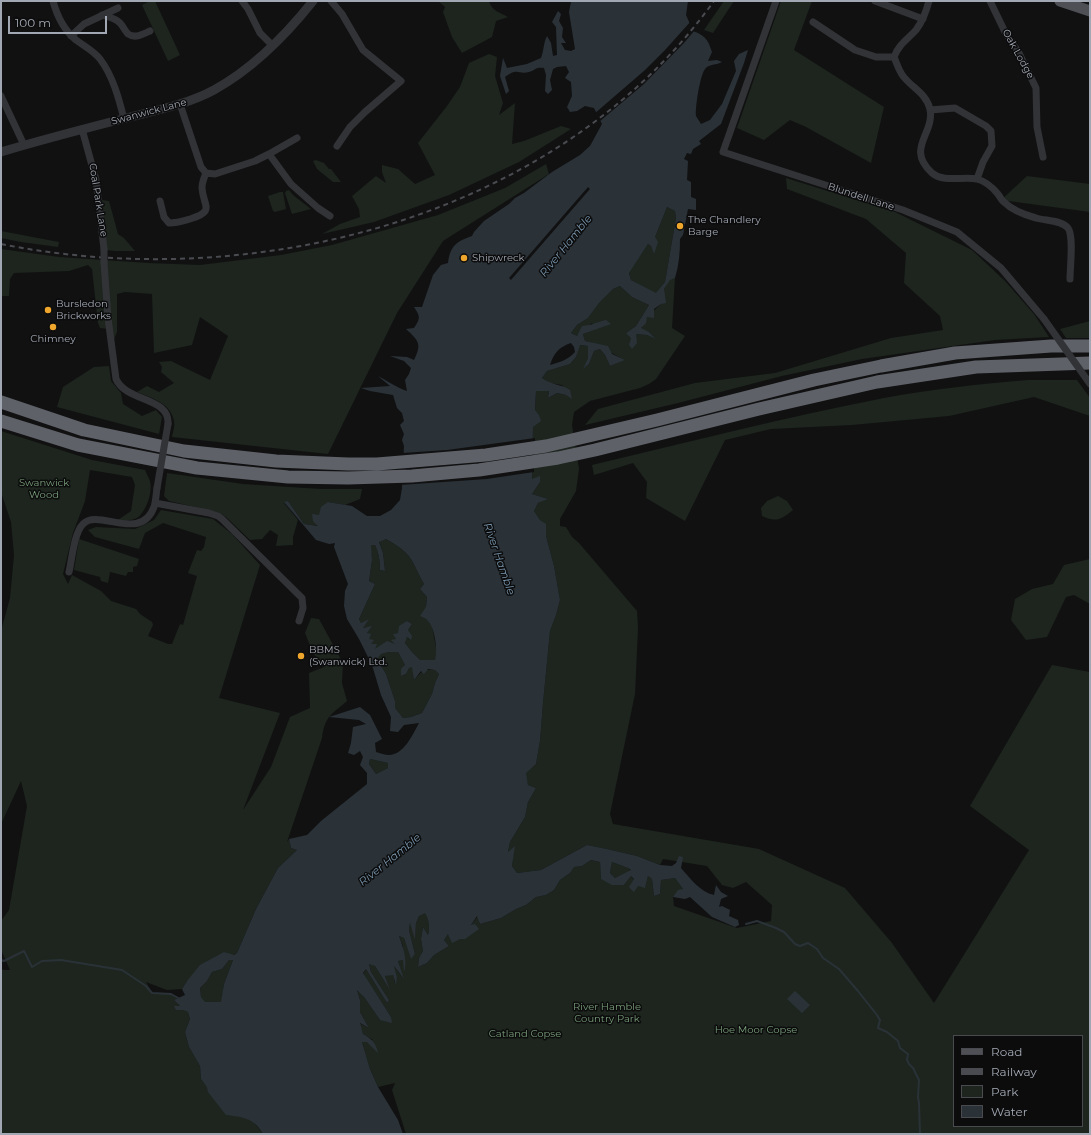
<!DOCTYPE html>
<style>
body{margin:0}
#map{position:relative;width:1091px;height:1135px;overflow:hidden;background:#111112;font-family:Montserrat,sans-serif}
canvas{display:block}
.frame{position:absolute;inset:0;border:2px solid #a2a8b3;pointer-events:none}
.legend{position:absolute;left:953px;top:1035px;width:130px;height:92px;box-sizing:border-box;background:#0c0c0d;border:1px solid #484a4f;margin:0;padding:5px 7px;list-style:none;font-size:12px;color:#a2a8b3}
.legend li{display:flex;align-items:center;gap:8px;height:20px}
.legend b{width:20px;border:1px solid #484a4f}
.scale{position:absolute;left:8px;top:16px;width:99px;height:18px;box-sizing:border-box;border:2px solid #a2a8b3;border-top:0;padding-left:5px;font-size:12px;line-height:14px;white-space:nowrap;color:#a2a8b3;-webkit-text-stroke:3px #0c0c0d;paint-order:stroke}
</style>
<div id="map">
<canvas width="1091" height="1135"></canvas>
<div class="frame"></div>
<ul class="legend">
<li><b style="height:5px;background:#4e5056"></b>Road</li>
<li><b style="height:5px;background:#494b50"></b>Railway</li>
<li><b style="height:11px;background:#1d251e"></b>Park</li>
<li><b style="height:11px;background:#2a3238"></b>Water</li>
</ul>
<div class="scale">100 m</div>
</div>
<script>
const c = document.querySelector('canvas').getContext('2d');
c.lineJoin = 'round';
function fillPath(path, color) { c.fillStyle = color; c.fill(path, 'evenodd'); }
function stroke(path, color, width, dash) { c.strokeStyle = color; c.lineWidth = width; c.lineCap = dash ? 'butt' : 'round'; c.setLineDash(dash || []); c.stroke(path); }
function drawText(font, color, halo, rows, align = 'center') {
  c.font = font + ' Montserrat,sans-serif'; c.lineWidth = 3; c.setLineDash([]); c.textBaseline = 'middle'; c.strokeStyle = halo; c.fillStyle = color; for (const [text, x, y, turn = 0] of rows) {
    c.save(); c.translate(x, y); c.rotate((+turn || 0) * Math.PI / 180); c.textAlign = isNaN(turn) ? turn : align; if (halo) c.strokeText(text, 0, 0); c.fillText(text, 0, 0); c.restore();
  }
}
fillPath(new Path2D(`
 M150,1H155L180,55L168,61L142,5Z
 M438,1H489C491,10 500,13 508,17L496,21L492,37L462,53L452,37L443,12L445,7Z
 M724,1H734L713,33L704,30Z
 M781,1H812L794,50L884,107L871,163L806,127L790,120L764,140L737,128Z
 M489,54L497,57L495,76L503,103L499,115L515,103L512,144L524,141L561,126L571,129L519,162L449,195L374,222L322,234L340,224L360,217L359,209L352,196L376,176L386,183L382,172V165L398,169L415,184L435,175L418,143L447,106L460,87L469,63Z
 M316,160L324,163L329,169H331L341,182H333L317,169L313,161Z
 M546,164L549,174L443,241L397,313L328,454L172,437C173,432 175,426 174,421C171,403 151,398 137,392L147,386L159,392L174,383L161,372L162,367L159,362L171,361L210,380L228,336L200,317L192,345L154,353L152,294L125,292L117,294V332L114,339L110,329L100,328L98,323L92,269L88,265L69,271L14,273L10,279L9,296H1V249L59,257L148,263L200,265L281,255L332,245L438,215L505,188Z
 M1027,176L1090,184V212L1001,200Z
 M786,178L895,212L972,250L1005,281L1034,314L1049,337L995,340L862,359L782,376L678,403L585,425L598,409L695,383L775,373L891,338L943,330L940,316L904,283L906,253L866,219L787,189Z
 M289,190L293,195L311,209L292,214L285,193L286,191Z
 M280,192H283L286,209L275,212L273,211L268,196Z
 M102,200L109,201L118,234L124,238L135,251H115L106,250Z
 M667,207L675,211L676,218L665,282L656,294L631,280L629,272L648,244L651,246L654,253L655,237Z
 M1,231L59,242L58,247L21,242L1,238Z
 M675,278L672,328L685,336L656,379L649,384L640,388L590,401L574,412L572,425L579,469L576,491L560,519V526L566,527L572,537L579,543L637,611L638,628L635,694L610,814L613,824L759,849L845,888L892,943L934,1003L1029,850L970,806L1052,665L1090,672V1036L1089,1045L1090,1056V1134H406L392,1090L395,1083L378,1087L370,1069L362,1042L373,1040L363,1034L359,1023L369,1028L360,1012V1000L357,989L364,997L380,1020L391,1017L363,974L366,969L387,1003L389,1000L371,972L369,963L375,966L389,988L385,976L393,974L395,983L397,977L393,965L403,978L398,961L403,960V946L399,936L404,938L411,958L415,954L409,930L410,922L415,938L416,923L419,916L425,912C429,919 430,928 428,935L423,927L421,939L423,951L419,958L418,967L427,963L434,955L449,946L444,940L448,934L471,925L478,916L480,924L501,918L516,909L526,905L536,897L546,895L554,890L560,880L570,873L574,867L582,866L591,860L600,862L601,879L624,885L631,876L638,886L645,887L648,876L652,879L654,896L660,894L661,880L675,878L683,889L673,897L674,906L737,928L771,921L772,905L746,882L733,888L722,885L707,866L663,859L660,865L637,856L607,849L587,845L541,870L517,873L512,866L514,847L508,853L510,842L525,817L528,802L536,788L528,785L525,773L536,764L540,741L543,703L550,631L556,615L560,600L554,566L546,536V525L540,520L534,511L538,503L547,499L532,494L540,482V477L532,480L533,427L539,415L535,411L536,391H549L548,398L557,393L566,395L572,398L562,385L549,383L542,378L547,371L570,364L576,357L579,345L588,346V358L584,368L589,364L594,351L600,349L605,355L610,366L624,360L596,344L585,341L583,334L595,329L592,323L577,336L571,333L577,325L588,318L599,303L613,289L620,286L632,297L649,305L636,326L626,333L647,335L655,338L649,332L641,329L647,317L661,304L664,296V289L670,279ZM954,1036H1082V1126H954Z
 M1090,321V338H1066L1060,329Z
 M109,366L111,381L121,393L123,404L142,416L156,410L162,417L159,434L57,407L63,387L94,367Z
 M1028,380H1077L1090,398V416L1034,397L949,416L852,425L771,429L725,440L685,521L646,498L647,482L633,463L594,475L592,465C689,442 786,417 884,398C932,389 980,384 1028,380Z
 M1,431L92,460L145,470C146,473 149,478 150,481C153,492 146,512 137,518C132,521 124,520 118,520L131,511L135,485L132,477L90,470L85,501L73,533L63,574L68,584L72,575L101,591L111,601L136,609L140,614L152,622L153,625L148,636L168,644H172L180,624L183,625L197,576L188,573L197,550L201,551L204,547L206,537L163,523L145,533L139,549L95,537L88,530L96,527L135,529L154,520L161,510L213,519L232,534L260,565L219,698L280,713L243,810L271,767L290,717L310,708L309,673L324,667L313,653L305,633L311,618L319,619L343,663L342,683L347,701C331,715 325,716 322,738L287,842L289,839L291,848L297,850L278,868L256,909L237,953L187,981L182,989L167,990L146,982L152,993L171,994L178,999L174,1000L183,1010L188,1012L190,1019L185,1032L189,1047L200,1066L201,1079L208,1087L239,1116L251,1119L260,1130L263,1134H1V969L4,970H10L2,952L1,948V921L9,910L27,806L21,781L1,824V631L10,598L14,555L11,522L1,492Z
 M167,473L243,484L321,489H362L360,499L345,505L328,502L319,526L304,524L288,501L284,503L298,520L293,537V545L276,546L278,535L270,530L262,539L250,540L226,517L217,512L169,501L164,496Z
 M778,496L787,501L793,510C782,519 776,523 762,516L761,508L767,501Z
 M79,539L139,559L137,566L133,567V572H128L126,576L110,572L108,583L101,581L100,577L74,570Z
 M386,539C395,544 405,550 411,559C416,567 419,576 424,584L420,589L427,597L426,607L428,620L432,626L437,653L435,661L420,660L412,652L405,643L407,637L410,640L408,630L412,624L407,621L398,633L394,634L396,639V645L374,650L370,644L366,634L371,627L362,628L368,620L361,623L359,619L375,584L369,581L372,560L370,544L375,545C379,554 380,560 380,570L385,571L383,553L379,541Z
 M1090,559V604L1074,595L1066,597L1047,637L1026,640L1011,620L1015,599L1032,589L1053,584L1064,565Z
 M389,652H398L405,665L401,676L406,674L409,668L413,666L414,680C422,671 423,669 435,670L439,674L435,683L432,694L422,713L411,717L403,718L395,708V701L386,674L377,659L380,654Z
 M370,759L388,763V768L376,774L369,764Z
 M612,862L628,868L631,871C625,873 621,876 615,878L610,873Z
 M229,960H233L224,984L222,1002H204L201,997L200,988L207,981L212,972L222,969Z`), '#1d251e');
fillPath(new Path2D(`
 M569,1H688L686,15L693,31C706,36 708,40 712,52L708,61L717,60L722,62C717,65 708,64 705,69C700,75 695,108 696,116C697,118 700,122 701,124L710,120L722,104L736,71L734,61L739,54L748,50L744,63L721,124L699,141L701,144L693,149L691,154L687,153L684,159L688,161L687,180L691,182V197L696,199V210L688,209L683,235L680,239C680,252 679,265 675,278L670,280L664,289L666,303L661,304L654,309V318L647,317L646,323L641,328L649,332L656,339L647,335L636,334L637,343L632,349L629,345L631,338L626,333L636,326L649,305L632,297L620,286L613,289L599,303L588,318L577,325L571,333L577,336L582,326C589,326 598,322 606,320L611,324L583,334L585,341L608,346L612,354L625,360L610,366L605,355L600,349L594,351L589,364L583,369L588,358V346L580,345L576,357L570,364L547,371L542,378C551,385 561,384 570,390L572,399L566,395L557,393L548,398L549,391H536L535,410L539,415L541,421L533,427L532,479L540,476V482L532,494L548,499L538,503L534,511L540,520L546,524V536L554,566L560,600L556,615L550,631L543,703L540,741L536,764L526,773L528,785L536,788L528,802L525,817L510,842L508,852L515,846L512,866L517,873L541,870L587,845L607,849L637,856L660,865L672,866L676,863L679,856L683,857L681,868C690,878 700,892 714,895L716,885L721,892L728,896L721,899L719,907L722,906L730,910L729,916L738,920L739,925L735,927L712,917L690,897L685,899L673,897L678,890L683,889L675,878L661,880L660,894L654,896L652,879L648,876L645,888L638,886L634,892L629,887L634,879L631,876L624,885H612L601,879L600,862L591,860L582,866L574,867L570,873L560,880L554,890L546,895L536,897L526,905L516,909L501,918L480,924L477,916L471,925L475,924L479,929L465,939H460L452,943L448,934L444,940L449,946L434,955L427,963L418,967L419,958L423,951L421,939L423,927L428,935C430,928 429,919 425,913L419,916L416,923L415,940L410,923L409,930L415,954L411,959L404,938L399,936C403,947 408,961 404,972L403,960L398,961L404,979L394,966L397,977L396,985L393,975L385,976L390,990L375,966L369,964L371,972L389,1000L387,1003L366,969L363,973L391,1017L392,1023L380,1020L364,997L357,990L360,1000V1012L369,1028L360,1023L363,1034C372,1039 376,1043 378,1053L367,1042H362L370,1069L378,1087L398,1120L403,1134H263C254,1118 243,1117 226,1115L208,1092L207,1087L201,1079L200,1066L189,1047L185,1032L190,1019L188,1012L183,1010H176L174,1006H180L174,1000L185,995L182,989L187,981L200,965L224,952L234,955L237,953L256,909L278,868L297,850L291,848L289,839L307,835L321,821L367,784V773L360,765L363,757L360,751L354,755L348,753L351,743L353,727L366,724L359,720L329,717L360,707L370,715L382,739L375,743L376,752C380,753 385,755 389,755C404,755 413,734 419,723L404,725L398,732L390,731L391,717L381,695L372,665L359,639L347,619L344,606L345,591L348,584L334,547L335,543L329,544L316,540L284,502L288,501L304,524L318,526L313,521L312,514L319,515L321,507L328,502L352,506L367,516H380L391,510L400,500L402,488L404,446L402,440L404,434L400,425L404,421L402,413L397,408L393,395L370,391L361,388L390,386L378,376C388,381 397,388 407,391L405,380L409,374L411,368L404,361L390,356L407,357L414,360C422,344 419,341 406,329L414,328C420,319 421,317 414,307H422L433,275L441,265L448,263C450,246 457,241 472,236L474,232L484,221L509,204L515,198L524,193L552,172L580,155L590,146L602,124L594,108L585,106L577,111L570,112L567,107L572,96L571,82L565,78L569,72L566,66L557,67L553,69L550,80L552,90L548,94L545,91L546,75L544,68C534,67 537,70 529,72C518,75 518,67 505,77L509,91L506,94L500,76L503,58L507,68L527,64L541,58C544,51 543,44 547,36L551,43L553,56L557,55L556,27L552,22L558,11L561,14L559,21L563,28L562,37L566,43H561L565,50L571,51L575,49L569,12L571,2ZM667,207L675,211L676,218L665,282L656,293L631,280L629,273L648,244L651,246L654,254L658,242L655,237ZM571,343L574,347L575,352C568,360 560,362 550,365C554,353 559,347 571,343ZM386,539C395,544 405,550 411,559C416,567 419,576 424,584L420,589L427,597L426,607L420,616C422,617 426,618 428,621C435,628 438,651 435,660H420L412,652L405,643L407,637L411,640L412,636L408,630L412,624L407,621L399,626L398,633L393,634L396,639L391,640L395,644L387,641L375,649L377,644H371L374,640L369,639L371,634L367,633L372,626L363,628L369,619L361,623L359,619L375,584L369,581L372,560L371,545H375C379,554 380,560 380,570L385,571L383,553L379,542ZM389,652H398L405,665L401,669V676L406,674L409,668L412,667L414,680L421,671L424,674L428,669L435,670L439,674L435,683L432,694L422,713L411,717L403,718L395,708V701L386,674L377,659L381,654ZM370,759L388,763V768L376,774L369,764ZM612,862L628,868L631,870L615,878L610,873ZM229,960H233L224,984L221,1002H205L201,997L200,988L207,981L212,972L222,969Z
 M795,991L810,1005L802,1013L787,999Z`), '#2a3238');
fillPath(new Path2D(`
 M691,21L695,30L684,43L644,84L599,122L594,114L645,70L665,50Z
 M588,187L590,189L511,280L509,278Z
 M535,438L534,472L487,479L400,485L402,453L447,450Z`), '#111112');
stroke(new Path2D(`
 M746,924L757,921L776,928L784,932L795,944L800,946L808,943L817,949L823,958L839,969L858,991L877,1015L880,1020L878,1028L887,1032L898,1041L900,1048L908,1054L907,1060L909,1064L913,1068L919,1080L918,1097L919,1103L920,1134
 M1,960L4,961L24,951L32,967L42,961L61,960L122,970L146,986L152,993L171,994L180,999`), '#2a3238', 2);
stroke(new Path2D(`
 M53,1C57,16 64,30 76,40C84,46 94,51 100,59C113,76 119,99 124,119
 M242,1L248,9L260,33L272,45
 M331,1L342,14L363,50L401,81L365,112L350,127L337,146
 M776,1L723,152L903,210L957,232L1001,268L1044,319
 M875,1L923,19
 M929,1C926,12 923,21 916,30C907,40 899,44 894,57C897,64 899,71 903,76C912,88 926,93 930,109C935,134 905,148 932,173C944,183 963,176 977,179C984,181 992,187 997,193C1000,196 1001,200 1004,202C1013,211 1025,215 1036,218C1046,221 1061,220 1068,228C1074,236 1070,267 1070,279
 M990,1L1005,32L1019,53L1036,88L1037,127L1043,157
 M102,15C108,17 115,18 120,23C123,26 125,31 128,34C135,39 144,34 150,31
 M813,22L855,50L876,57H894
 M71,36L84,24L118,8
 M1,96L24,145
 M180,104L201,167L206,173L215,174L255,161L269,154L297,138
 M930,110L955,108L986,126L991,131L992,146L983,162L977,179
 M82,129L96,180L104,249
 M269,154L291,184L318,208L330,216
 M160,201L164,217L169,223C177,223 183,221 190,219C216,211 203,206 202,188C202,182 204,178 206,173
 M104,263L108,318L116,379C126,402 170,397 168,424
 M155,503L209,513L218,516L222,519L302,598L303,608L299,621
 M69,572C72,559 74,533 83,524C98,508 141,543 154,507C156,501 156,494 157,488`), '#323337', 7);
stroke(new Path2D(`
 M1,152C44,139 87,128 130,117C158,110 188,104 214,90C252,69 286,35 313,1`), '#323337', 9);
stroke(new Path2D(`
 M1060,1L1090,11`), '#4e5056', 11);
stroke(new Path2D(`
 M1,402L84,430L184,451L276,461L348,464H377L486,455L546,446L657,420L814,380L881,366L955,353L1051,346H1090
 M1,421L78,445L197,468L288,477L348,478L412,476L479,470L558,458L595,450L759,409L877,382L976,367L1090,363`), '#5e6168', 13);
stroke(new Path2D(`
 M1,244C254,295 558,218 714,1`), '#494b50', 2, [5, 4]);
stroke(new Path2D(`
 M104,263V249
 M1044,319L1090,384
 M157,488L168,424`), '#323337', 7);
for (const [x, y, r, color] of [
 [680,226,4,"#efa62c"],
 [464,258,4,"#efa62c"],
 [48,310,4,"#efa62c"],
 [53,327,4,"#efa62c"],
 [301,656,4,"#efa62c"]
]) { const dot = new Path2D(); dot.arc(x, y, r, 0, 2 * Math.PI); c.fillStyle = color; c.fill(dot); stroke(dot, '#0c0c0d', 1.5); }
drawText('10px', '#a2a8b3', '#0c0c0d', [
 ["Oak Lodge",1018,54,61],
 ["Swanwick Lane",149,112,-15],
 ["Blundell Lane",861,197,18],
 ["Coal Park Lane",98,200,81]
]);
drawText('10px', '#a2a8b3', '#0c0c0d', [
 ["The Chandlery",688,220],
 ["Barge",688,232],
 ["Shipwreck",472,258],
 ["Bursledon",56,304],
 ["Brickworks",56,316],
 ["Chimney",53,339,"center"],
 ["BBMS",309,650],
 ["(Swanwick) Ltd.",309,662]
], 'left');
drawText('10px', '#799e7a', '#0c0c0d', [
 ["Swanwick",44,483],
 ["Wood",44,495],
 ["River Hamble",607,1007],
 ["Country Park",607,1019],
 ["Hoe Moor Copse",756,1030],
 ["Catland Copse",525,1034]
]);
drawText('italic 11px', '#7997ae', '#0c0c0d', [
 ["River Hamble",566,246,-51],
 ["River Hamble",499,559,71],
 ["River Hamble",390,860,-39]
]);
</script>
